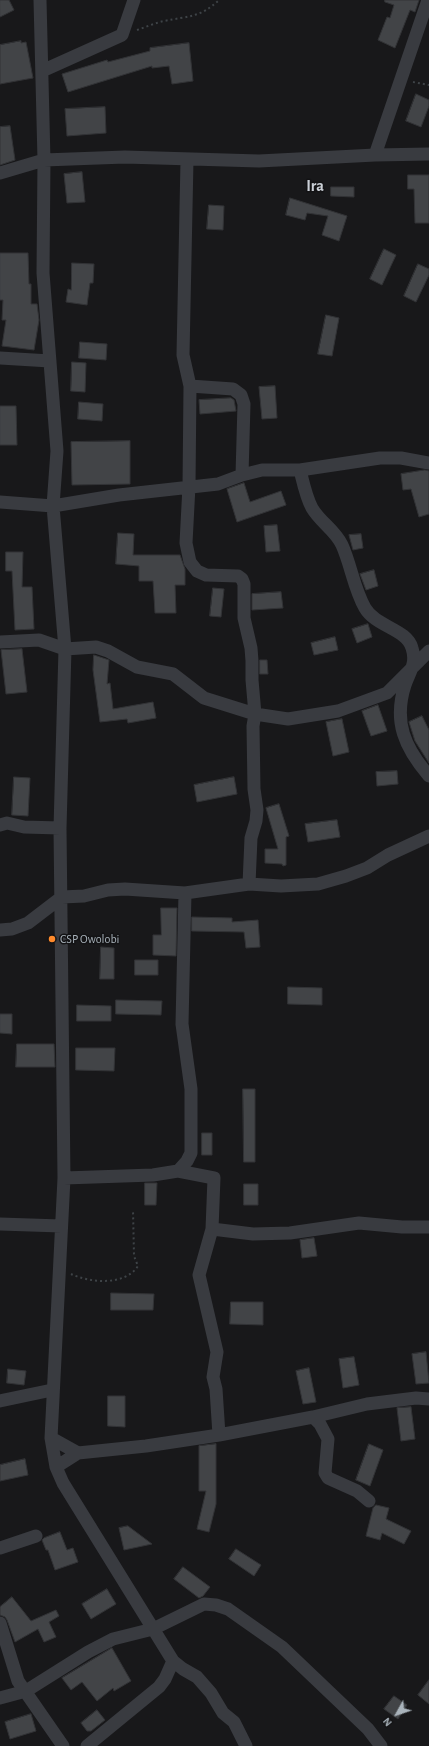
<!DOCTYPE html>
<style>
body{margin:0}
#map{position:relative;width:429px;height:1746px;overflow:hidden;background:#18181a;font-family:"Alegreya Sans",sans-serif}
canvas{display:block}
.north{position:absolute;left:377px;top:1694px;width:40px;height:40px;-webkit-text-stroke:3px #131315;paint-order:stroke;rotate:230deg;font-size:11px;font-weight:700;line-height:16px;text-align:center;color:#a9b3bb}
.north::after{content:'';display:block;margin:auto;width:14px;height:18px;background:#a9b3bb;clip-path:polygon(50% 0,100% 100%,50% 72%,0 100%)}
</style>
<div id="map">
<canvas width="429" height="1746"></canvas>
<div class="north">N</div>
</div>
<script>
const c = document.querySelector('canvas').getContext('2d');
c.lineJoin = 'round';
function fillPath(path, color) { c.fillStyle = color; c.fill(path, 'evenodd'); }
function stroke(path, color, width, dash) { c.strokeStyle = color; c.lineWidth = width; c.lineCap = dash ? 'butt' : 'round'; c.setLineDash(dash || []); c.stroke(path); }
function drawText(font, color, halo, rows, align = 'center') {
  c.font = font + ' "Alegreya Sans",sans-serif'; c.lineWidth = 3; c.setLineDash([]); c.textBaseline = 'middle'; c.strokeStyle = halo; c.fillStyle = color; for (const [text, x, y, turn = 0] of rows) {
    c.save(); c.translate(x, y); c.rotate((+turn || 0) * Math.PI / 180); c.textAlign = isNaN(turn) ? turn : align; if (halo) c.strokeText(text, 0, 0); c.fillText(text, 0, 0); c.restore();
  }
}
const building = new Path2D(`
 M0,0H9L14,10L0,17Z
 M385,0H419L415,12L410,10L395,48L378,40L387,17L390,18L394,5L385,2Z
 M21,41V43L26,42L33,78L0,84V45Z
 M189,43L193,81L172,84L169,66L152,68V66L68,92L62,74L107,60L108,62L150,51V48Z
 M416,94L429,100V106L421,127L406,121Z
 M105,107L106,133L67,136L65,109Z
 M10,126L15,160L0,165V127Z
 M82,172L85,202L67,203L64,174Z
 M408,175H429V223H415L414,189H408Z
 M331,187H354V197L331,196Z
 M290,198L347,216L339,241L322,235L328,216L307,213L305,220L286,215Z
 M209,205L224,206L223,230L207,229Z
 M384,249L396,255L382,285L370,279Z
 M0,253H28L29,284H31V304H37L39,320L34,350L2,346L6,320H2L3,300H0Z
 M72,263L94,264L93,283H90L87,305L66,302L68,289L71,290Z
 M418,264L429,269V275L416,302L404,296Z
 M326,315L339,318L332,356L318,354Z
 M80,342L107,344L106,360L79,358Z
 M72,362L86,363L85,392L71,391Z
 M275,386L277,418L262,419L259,387Z
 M231,398L234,400L236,411L200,414L199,400Z
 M79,402L103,404L102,421L78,419Z
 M0,406H16L17,445H0Z
 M130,441V484L72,485L71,442Z
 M425,470L429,471V514L419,517L411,489L403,490L401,474Z
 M244,483L250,502L281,491L286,505L237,522L227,489Z
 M277,525L280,551L266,552L264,526Z
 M118,533L134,534L133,555H180L185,569V585H175L176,613H155L153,581H139V566L116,564Z
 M361,534L363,548L353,550L349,535Z
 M6,552H23L22,587H32L34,629L15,630L12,571H6Z
 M374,570L378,586L366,590L360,574Z
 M213,588L224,589L221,617L210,616Z
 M281,592L283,608L252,610V594Z
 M368,624L372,637L357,643L352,629Z
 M335,637L338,650L314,655L311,643Z
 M22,649L27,692L6,694L1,650Z
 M94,655L109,660L107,684L110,683L113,709L153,702L156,718L128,723L127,719L100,722L93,670Z
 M260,660H267L268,674H260Z
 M378,705L387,731L371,736L362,711Z
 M422,716L429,730V763L415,741L409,722Z
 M342,719L349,752L333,756L326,722Z
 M397,771L398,784L377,786L376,772Z
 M14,777L30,778L28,816L12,815Z
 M234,777L237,794L197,802L194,785Z
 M279,804L289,836L286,837V865L283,866L282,864L265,863V849H278L266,808Z
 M337,820L340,837L308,842L305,824Z
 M161,908H177L176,956L153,955V935H161Z
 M192,917L232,918V922L258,920L260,947L246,948L244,932L192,931Z
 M101,947L114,948V979H100Z
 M135,960H158V975H135Z
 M288,987L322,988V1005L288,1004Z
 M116,1000L162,1001L161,1015L116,1014Z
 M77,1005L111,1006V1021H77Z
 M0,1014H12V1034L0,1033Z
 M17,1044H54L55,1067H16Z
 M76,1048H115L114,1071L76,1070Z
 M243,1089H255V1162H244Z
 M202,1133H212V1155H202Z
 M145,1183H157L156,1205H145Z
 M244,1184H258V1205H244Z
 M314,1238L317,1256L302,1258L300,1240Z
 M111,1293L154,1294L153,1310H111Z
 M231,1302H263V1325L230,1324Z
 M426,1352L429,1383L416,1384L412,1354Z
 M354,1357L359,1385L343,1388L339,1359Z
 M309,1368L316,1402L303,1404L296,1371Z
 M8,1369L26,1371L24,1385L7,1383Z
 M108,1396H125V1427L108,1426Z
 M411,1407L415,1439L401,1441L397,1408Z
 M216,1444V1504L209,1532L197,1529L206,1491H199V1446Z
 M369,1444L383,1450L370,1486L356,1480Z
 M25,1459L28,1475L0,1481V1465Z
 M376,1505L389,1508L386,1519L411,1531L404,1544L382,1533L380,1540L366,1536L373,1508Z
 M128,1526L152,1544L124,1550L119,1528Z
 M60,1532L67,1550L73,1548L78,1562L55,1570L48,1550H46L42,1540L44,1538Z
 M236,1549L261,1565L254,1576L229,1559Z
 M183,1567L210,1587L203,1596L199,1598L174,1579Z
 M107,1589L116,1604L91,1619L82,1604Z
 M12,1597L31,1621L56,1610L59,1616L49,1622L56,1637L44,1642L38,1629L15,1642L7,1620L5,1617L0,1615V1607Z
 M112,1648L131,1681L114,1691L113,1688L97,1701L82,1682L71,1690L62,1678Z
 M429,1680V1704L418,1695Z
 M394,1696L407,1705L398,1719L384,1709Z
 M97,1710L105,1720L91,1731H87L81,1723Z
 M31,1714L36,1731L10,1739L5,1722Z`);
fillPath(building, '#424447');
stroke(building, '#323336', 1);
stroke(new Path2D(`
 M137,30C146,27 155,23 164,21C188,16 200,18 219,0
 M413,82L429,85
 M71,1274C90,1283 125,1286 138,1266L134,1256L133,1210`), '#3e4347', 2, [2, 3]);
stroke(new Path2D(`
 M40,0L44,160L43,273L57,451L53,506L65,649L60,828L64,1178L51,1438L56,1467L63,1483L173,1661L183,1669L197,1677L211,1693L223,1713L234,1722L246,1746
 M42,71L122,35L134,0
 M375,155L428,0
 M187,160L183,355L190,386L189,486L186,543L190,562L197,571L206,575L238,576L242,579L244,584V618L251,648L252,661V680L255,714L253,726L254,789L257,810L256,821L251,838L249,884
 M0,173L44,160L125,157L259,161L375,155L429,154
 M0,358L50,361
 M190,386L233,389L241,395L244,404L242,475
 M300,470C303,482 306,497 312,508C320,522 335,530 342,545C351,565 354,589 365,608C376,627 407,629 412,648C417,663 410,671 405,685C393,722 405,748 429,776
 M0,502L53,506L119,495L218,484L242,475L262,470H300L380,458H401L429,463
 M0,642L39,640L65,649L96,647L108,651L137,667L173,674L204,698L255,714L288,719L338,711L387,693L429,651
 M0,825L7,823L24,827L60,828
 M185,893L182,1024L191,1089V1153L187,1161L178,1171L214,1178L212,1229L199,1275L217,1352L213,1377L216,1389L219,1435
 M0,930L12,929L28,923L62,897L84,896L108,890L125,889L185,893L249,884L281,886L318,884L346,876L367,868L388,855L429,836
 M64,1178L153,1175L178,1171
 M0,1224L61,1226
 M212,1229L253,1234L290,1233L359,1223L402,1227H429
 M0,1401L52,1390
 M313,1417L320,1424L328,1439L325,1473L328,1478L357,1491L369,1501
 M51,1438L78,1453L146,1446L219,1435L313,1417L367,1404L416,1398L429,1399
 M56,1467L78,1453
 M0,1548L36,1536
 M0,1623L18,1681L63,1746
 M0,1698L26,1691L88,1652L113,1639L153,1629L204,1604L216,1605L228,1609L282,1647L368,1729L381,1746
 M87,1746L159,1687L165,1679L173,1661`), '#393b40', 13);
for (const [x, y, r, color] of [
 [52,939,4,"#ff8a2b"]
]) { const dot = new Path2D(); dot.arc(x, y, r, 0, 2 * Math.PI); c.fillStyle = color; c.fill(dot); stroke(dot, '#131315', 1.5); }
drawText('12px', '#a9b3bb', '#131315', [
 ["CSP Owolobi",60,939]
], 'left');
drawText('bold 16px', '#cbd0d7', '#131315', [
 ["Ira",315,186]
]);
</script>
